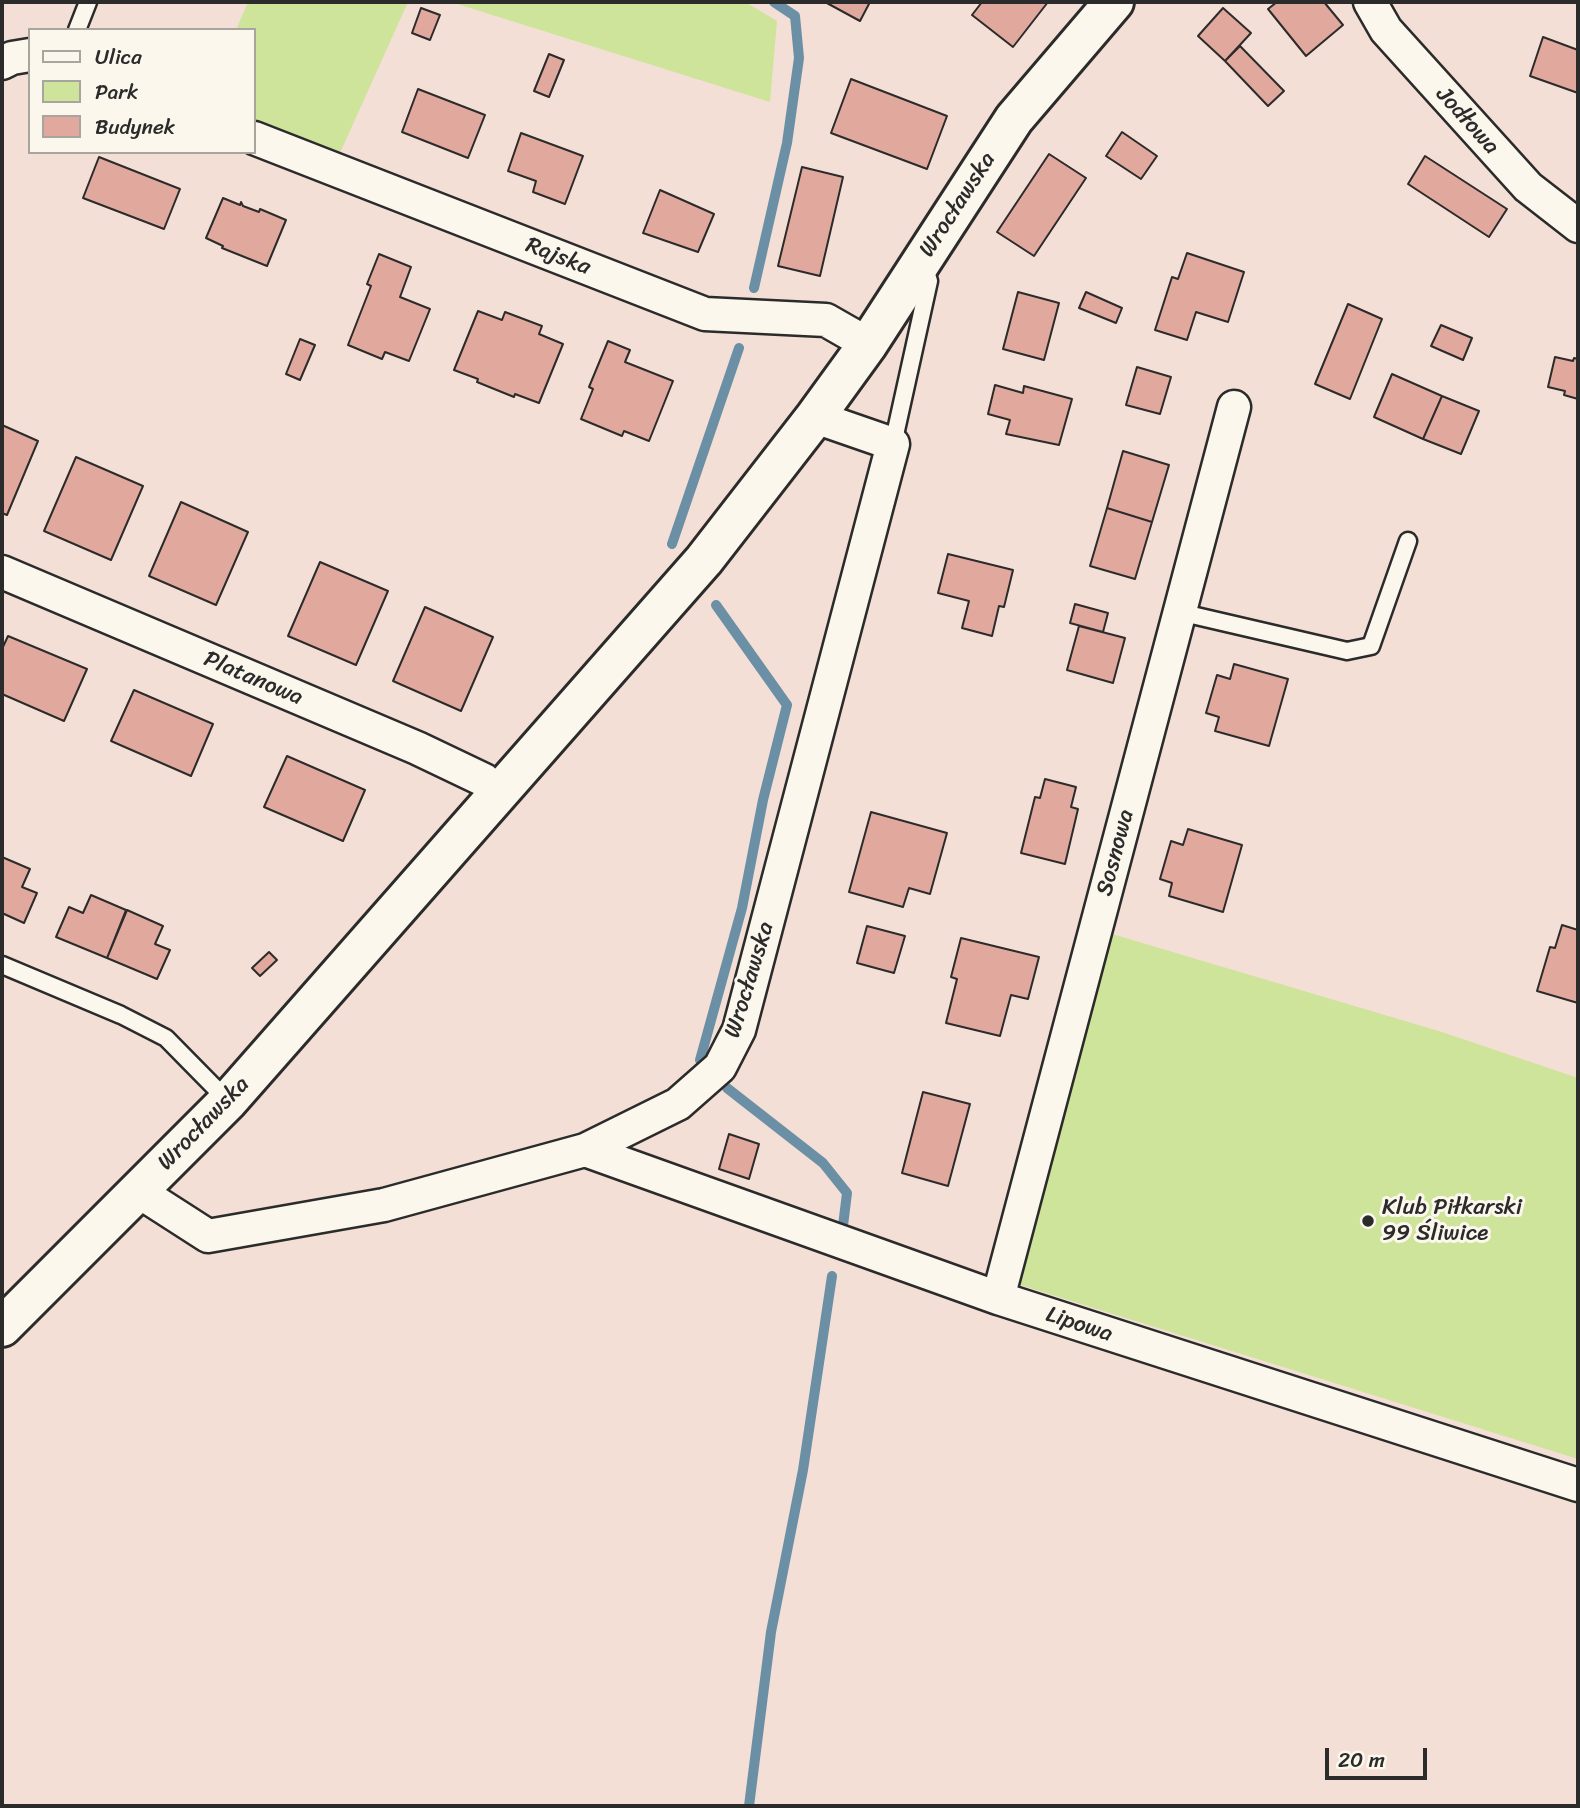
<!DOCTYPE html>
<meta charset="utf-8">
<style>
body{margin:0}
#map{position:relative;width:1580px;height:1808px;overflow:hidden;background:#f3dfd5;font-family:Sriracha,sans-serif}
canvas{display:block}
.frame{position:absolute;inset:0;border:4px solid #2b2b2b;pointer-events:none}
.legend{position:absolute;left:28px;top:28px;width:228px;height:126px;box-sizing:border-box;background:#fbf7ec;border:2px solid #a8a59f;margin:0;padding:9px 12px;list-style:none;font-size:21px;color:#2b2b2b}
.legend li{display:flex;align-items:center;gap:14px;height:35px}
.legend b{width:35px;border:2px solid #a8a59f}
.scale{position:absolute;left:1325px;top:1748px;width:102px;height:32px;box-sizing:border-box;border:4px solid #2b2b2b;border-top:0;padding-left:9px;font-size:21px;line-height:24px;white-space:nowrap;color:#2b2b2b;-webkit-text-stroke:5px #fbf7ec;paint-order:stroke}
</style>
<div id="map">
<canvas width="1580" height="1808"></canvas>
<div class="frame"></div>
<ul class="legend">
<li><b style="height:9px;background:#fbf7ec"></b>Ulica</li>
<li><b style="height:19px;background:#cde49a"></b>Park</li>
<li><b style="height:19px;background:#e1a89e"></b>Budynek</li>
</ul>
<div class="scale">20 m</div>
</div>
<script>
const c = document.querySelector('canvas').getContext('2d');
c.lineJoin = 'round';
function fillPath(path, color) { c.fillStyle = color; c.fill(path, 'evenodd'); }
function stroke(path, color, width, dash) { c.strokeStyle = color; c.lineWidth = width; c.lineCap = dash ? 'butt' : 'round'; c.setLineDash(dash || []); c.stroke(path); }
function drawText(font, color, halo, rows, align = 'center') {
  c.font = font + ' Sriracha,sans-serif'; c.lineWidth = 6; c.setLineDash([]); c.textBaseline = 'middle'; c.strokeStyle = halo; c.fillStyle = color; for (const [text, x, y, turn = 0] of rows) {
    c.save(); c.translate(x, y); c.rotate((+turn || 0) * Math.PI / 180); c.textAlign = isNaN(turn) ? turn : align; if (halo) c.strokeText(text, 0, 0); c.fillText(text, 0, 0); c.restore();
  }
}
fillPath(new Path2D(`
 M248,2H408L340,153L254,125V30H236Z
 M451,2H745L777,21L770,102Z
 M1112,934L1442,1032L1578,1078V1459L1017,1284Z`), '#cde49a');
stroke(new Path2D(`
 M754,288L787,143L799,58L795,16L774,2
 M672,544L739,348
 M700,1060L742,908L763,800L787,705L716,605
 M727,1088L823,1163L847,1193L842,1234
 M749,1806L771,1632L803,1470L832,1276`), '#6b8fa5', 10);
const building = new Path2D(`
 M825,2H870L860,21Z
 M982,2H1048L1013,47L972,15Z
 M1277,2H1324L1343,25L1306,56L1268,9Z
 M421,8L440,15L430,40L412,33Z
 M1223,8L1251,33L1225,61L1198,36Z
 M1543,37L1578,50V93L1530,76Z
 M1240,46L1284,91L1268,106L1225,61Z
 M549,54L564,60L549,97L534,91Z
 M851,79L947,116L927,169L831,133Z
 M418,89L485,115L468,158L402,132Z
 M1122,132L1157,156L1141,179L1106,156Z
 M521,133L583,156L565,204L533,192L536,181L508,171Z
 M1049,154L1086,178L1034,256L997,232Z
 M1425,156L1507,209L1489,237L1408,184Z
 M99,157L180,189L164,229L83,198Z
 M802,167L843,177L820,276L778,266Z
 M660,190L714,214L698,252L643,233Z
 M223,198L240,205L241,202L243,206L259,212L260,209L286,220L267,266L222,248L223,246L206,238Z
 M1187,253L1244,272L1228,322L1196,312L1187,340L1155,330L1172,277L1178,279Z
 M379,254L411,267L400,297L430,309L409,361L385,352L382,359L348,345L371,286L367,284Z
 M1018,292L1059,303L1044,360L1003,349Z
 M1086,292L1122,308L1116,323L1079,308Z
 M1348,304L1382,319L1350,399L1315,384Z
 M478,311L502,320L505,312L542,326L539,334L563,344L539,403L515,394L514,397L477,382L478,379L454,370Z
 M1441,325L1472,338L1463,360L1431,346Z
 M300,339L315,345L300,380L286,374Z
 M608,341L630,350L625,362L673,381L649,441L624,431L622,436L581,419L593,389L589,387Z
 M1555,357L1573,361L1574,358L1578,359V399L1564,395L1565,391L1548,387Z
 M1137,367L1171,377L1160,414L1126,405Z
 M1392,374L1442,396L1423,439L1374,417Z
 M995,385L1023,393L1024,386L1072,399L1059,445L1006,434L1010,420L988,414Z
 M1442,396L1479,411L1461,454L1423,439Z
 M2,425L38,441L7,515L2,513Z
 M1123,451L1169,465L1152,522L1107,508Z
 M76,457L143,486L111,560L44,531Z
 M181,502L248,532L216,605L149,576Z
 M1107,508L1152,522L1135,579L1090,566Z
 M948,554L1013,570L1004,607L999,606L992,636L962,628L969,601L938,593Z
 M320,562L388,591L356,665L288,636Z
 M1075,604L1108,613L1103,632L1070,623Z
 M425,607L493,637L461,711L393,681Z
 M1079,626L1125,638L1113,683L1067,670Z
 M8,636L87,669L64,721L2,694V649Z
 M1234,664L1288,679L1269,746L1215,731L1219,717L1206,713L1217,675L1230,679Z
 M134,690L213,724L191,776L111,741Z
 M287,756L365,790L343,841L264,807Z
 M1045,779L1076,787L1071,807L1078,809L1065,864L1021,853L1035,797L1040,798Z
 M871,812L947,833L930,894L909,888L903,907L849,892Z
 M1188,829L1242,845L1223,912L1169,896L1172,883L1160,879L1171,841L1183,845Z
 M2,857L30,869L22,887L37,893L24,923L2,913Z
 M91,895L126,910L107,958L56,937L69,907L83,913Z
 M127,910L163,926L155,944L170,950L157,979L107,958Z
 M1562,925L1578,930V1003L1537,991L1550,947L1555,948Z
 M867,926L905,936L894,973L857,963Z
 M961,938L1039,957L1028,999L1011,995L1000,1036L946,1023L957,979L951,977Z
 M269,952L277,960L260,976L252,968Z
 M923,1092L970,1104L948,1186L902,1173Z
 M729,1134L759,1144L749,1179L719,1169Z`);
fillPath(building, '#e1a89e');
stroke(building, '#2b2b2b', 2);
const service = new Path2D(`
 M77,30L88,2
 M893,444L929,281L925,269
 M1179,612L1347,651L1371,646L1408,541
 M2,965L121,1015L166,1038L228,1101`);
const minor = new Path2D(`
 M1370,2L1386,30L1528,187L1578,226
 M2,63L12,58L30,55
 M254,138L705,314L826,320L868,344
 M2,572L417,748L484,780L499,795
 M585,1150L998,1298L1578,1485
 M138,1191L208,1236L384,1205L585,1150L678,1104L720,1067L739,1030L893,444L815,417
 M998,1298L1234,407`);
const tertiary = new Path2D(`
 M2,1327L228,1101L704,560L815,417L868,344L1014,119L1114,2`);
stroke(service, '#2b2b2b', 21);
stroke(minor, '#2b2b2b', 37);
stroke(tertiary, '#2b2b2b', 44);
stroke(service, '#fbf7ec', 16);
stroke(minor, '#fbf7ec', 32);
stroke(tertiary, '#fbf7ec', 38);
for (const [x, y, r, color] of [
 [1368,1221,7,"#2b2b2b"]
]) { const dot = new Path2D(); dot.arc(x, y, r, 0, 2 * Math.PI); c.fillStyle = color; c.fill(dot); stroke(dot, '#fbf7ec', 2.5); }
drawText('23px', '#2b2b2b', '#fbf7ec', [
 ["Jodłowa",1467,121,48],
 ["Wrocławska",958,205,-57],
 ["Rajska",558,257,21],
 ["Platanowa",253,679,23],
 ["Sosnowa",1116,853,-75],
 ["Wrocławska",750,980,-73],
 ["Wrocławska",204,1124,-46],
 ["Lipowa",1079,1325,18]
]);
drawText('23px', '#2b2b2b', '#fbf7ec', [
 ["Klub Piłkarski",1382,1208],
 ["99 Śliwice",1382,1234]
], 'left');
</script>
